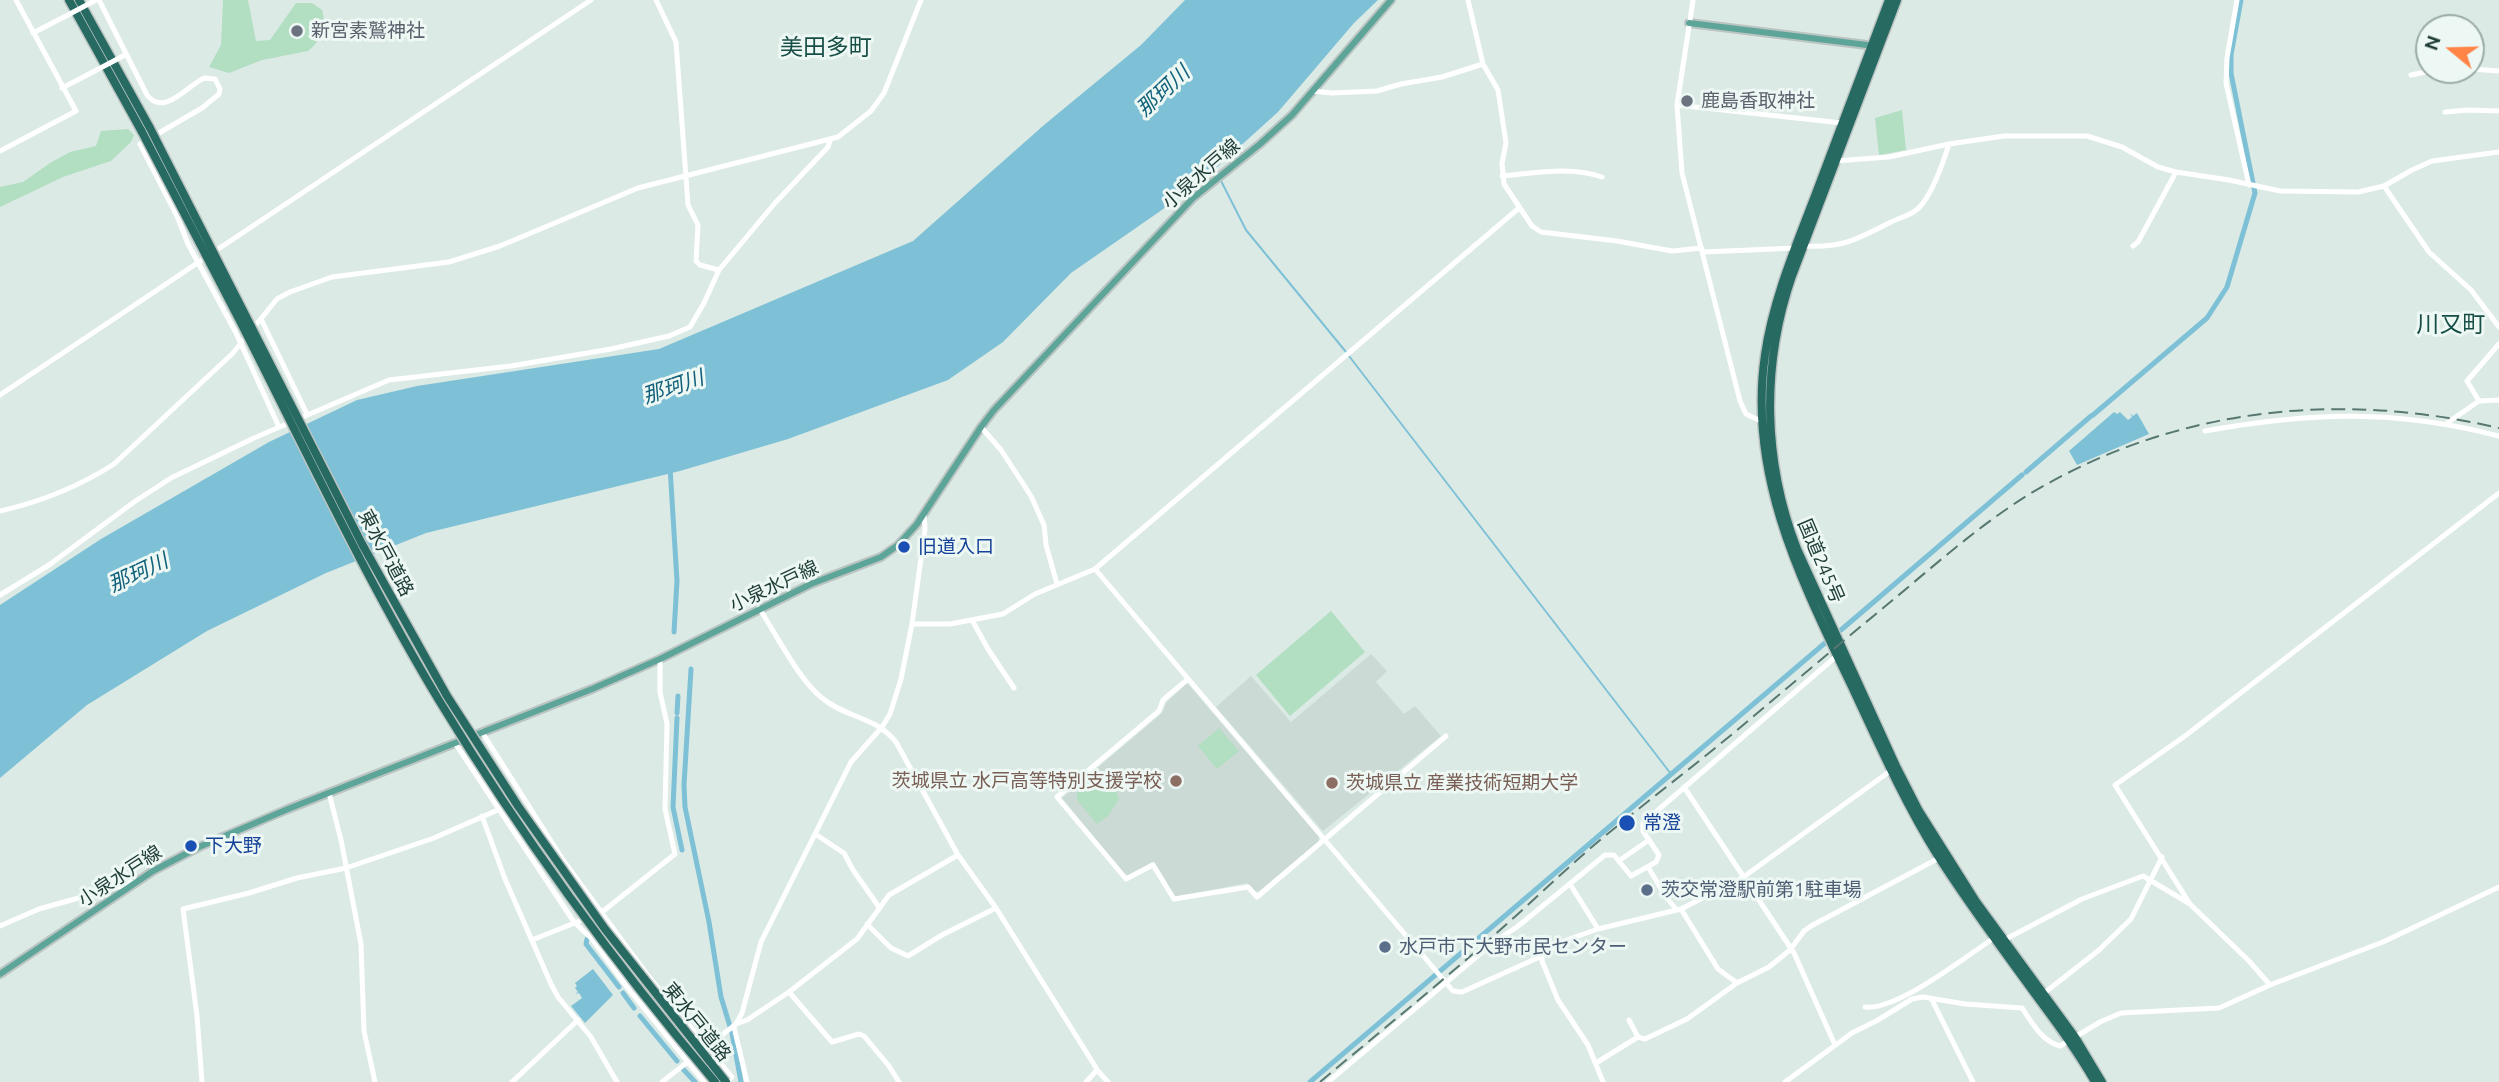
<!DOCTYPE html>
<meta charset="utf-8">
<style>
body{margin:0}
#map{position:relative;width:2499px;height:1082px;overflow:hidden;background:#dceae5;font-family:Ubuntu,sans-serif}
canvas{display:block}
.north{position:absolute;left:2415px;top:14px;width:70px;height:70px;box-sizing:border-box;background:#edf7f3;border:2px solid #9aaca7;border-radius:50%;rotate:289deg;font-size:19px;font-weight:700;line-height:28px;text-align:center;color:#1d3b35}
.north::after{content:'';display:block;margin:auto;width:24px;height:32px;background:#ff8446;clip-path:polygon(50% 0,100% 100%,50% 72%,0 100%)}
</style>
<div id="map">
<canvas width="2499" height="1082"></canvas>
<div class="north">N</div>
</div>
<script>
const c = document.querySelector('canvas').getContext('2d');
c.lineJoin = 'round';
function fillPath(path, color) { c.fillStyle = color; c.fill(path, 'evenodd'); }
function stroke(path, color, width, dash) { c.strokeStyle = color; c.lineWidth = width; c.lineCap = dash ? 'butt' : 'round'; c.setLineDash(dash || []); c.stroke(path); }
function drawText(font, color, halo, rows, align = 'center') {
  c.font = font + ' Ubuntu,"Noto Sans JP",sans-serif'; c.lineWidth = 6; c.setLineDash([]); c.textBaseline = 'middle'; c.strokeStyle = halo; c.fillStyle = color; for (const [text, x, y, turn = 0] of rows) {
    c.save(); c.translate(x, y); c.rotate((+turn || 0) * Math.PI / 180); c.textAlign = isNaN(turn) ? turn : align; if (halo) c.strokeText(text, 0, 0); c.fillText(text, 0, 0); c.restore();
  }
}
fillPath(new Path2D(`
 M1371,654L1387,671L1376,682L1404,714L1415,706L1441,736L1323,831L1216,707L1251,676L1291,722Z
 M1187,683L1319,837L1318,842L1259,891H1255L1247,883L1175,897L1154,861L1128,875L1125,874L1062,798L1162,713L1167,702Z`), '#cbdad4');
fillPath(new Path2D(`
 M223,0H248L256,41L270,40L296,3H312L322,10C327,25 321,41 308,51L262,60L229,73L209,67L221,45Z
 M1902,110L1906,150L1879,155L1875,118Z
 M128,129L134,135L131,142L111,161L63,177L0,207V187L23,182L50,163L70,152L96,146L101,131Z
 M1331,611L1365,652L1290,716L1256,675Z
 M1219,728L1239,751L1217,769L1198,746Z
 M1101,774L1113,783L1119,799L1108,816L1097,824L1077,800V792Z`), '#b2dec2');
fillPath(new Path2D(`
 M1185,0H1378L1354,23L1278,112L1195,187L1071,273L1003,342L948,380L788,439L680,471L426,533L326,573L207,631L87,705L0,778V605L101,539L269,442L357,400L417,386L659,349L913,241L1044,125L1141,45Z
 M2114,412L2117,414L2120,412L2128,420L2132,417L2130,413L2133,416L2137,413L2149,434L2077,465L2069,451Z
 M593,969L613,995L585,1023L571,1006L582,998L579,993L575,994L578,992L575,988L577,986L575,983Z`), '#7ec1d6');
stroke(new Path2D(`
 M1215,169L1246,230L1346,352
 M1349,356L1671,774`), '#7ec1d6', 2);
stroke(new Path2D(`
 M2093,415L2207,318L2227,287L2255,193L2231,73V55L2241,0
 M670,467L677,581L674,632
 M2026,472L2091,416
 M1841,630L2022,475
 M691,669L684,785L685,807L709,922L721,997L732,1033L741,1082
 M677,713L678,696
 M677,718L673,807L682,850
 M587,939L586,944L619,987
 M623,993L634,1008
 M640,1016L677,1061
 M683,1069L695,1082
 M1310,1082L1825,643`), '#7ec1d6', 5);
const major = new Path2D(`
 M1689,23L1875,46
 M0,974L153,871L199,847L288,809L592,689L660,659L811,584L881,557L898,545L917,524L981,427L994,410L1193,198L1260,144L1292,115L1391,0`);
const highway = new Path2D(`
 M69,0L142,132
 M79,0L150,128
 M1889,0C1864,65 1840,131 1815,196C1795,248 1773,300 1765,355C1747,477 1803,584 1854,691C1880,747 1905,803 1938,856C1969,905 2004,951 2038,998C2058,1025 2078,1052 2095,1082
 M1897,0L1792,276C1761,366 1763,461 1797,549L1896,766L1919,811L1975,900L2075,1037L2102,1082`);
stroke(major, '#bbc4c2', 10);
stroke(highway, '#bbc4c2', 11);
stroke(new Path2D(`
 M99,0L147,95C164,117 187,86 204,78L215,79L220,89L219,94L202,108L140,144L177,216L188,244L235,331L279,427
 M656,0L676,42L688,205L698,225L696,261L700,265L719,270
 M1468,0L1483,64L1498,90L1506,143L1502,163L1504,184L1532,226L1541,232L1617,241L1672,251L1702,248
 M1693,0L1677,105L1682,173L1740,401L1746,414L1763,422
 M2237,0L2227,58L2226,83L2249,185
 M33,33L64,17
 M2471,69L2499,71
 M2411,75L2435,70
 M62,88L91,73
 M1312,91L1332,93L1377,91L1401,84L1442,77L1483,64
 M1677,105L1842,123
 M2445,112L2468,110L2499,111
 M0,151L76,111L16,0
 M1835,161L1889,157L1949,144L2004,136H2087L2122,147L2158,167L2176,172L2229,180L2280,191L2358,192L2384,186L2412,170L2432,161L2499,152
 M1502,176C1536,173 1570,166 1602,177
 M2384,186L2429,252L2471,290L2499,327
 M1804,246C1844,248 1857,239 1891,222C1903,216 1915,215 1923,203C1935,187 1943,163 1949,144
 M2133,246L2138,242L2176,172
 M1703,252L1796,248
 M261,319L307,414
 M0,395L591,0
 M2479,401L2467,381L2499,344
 M2447,423L2479,401L2499,400
 M981,427L1001,450L1031,496L1044,525L1046,545L1057,584
 M2205,431C2311,412 2394,409 2499,436
 M0,511C40,502 80,486 114,464L232,354L277,299L290,292L332,277L449,262L500,246L638,188L838,137L871,111L884,93L921,0
 M1095,569L1453,991L1462,992L1542,956
 M0,595L49,565L134,502L171,478L254,438L389,380L511,366L611,349L669,336L690,327L704,303L719,270L775,203L828,147L830,141
 M759,608C776,634 799,680 822,698C846,718 875,716 896,742L958,855L996,908L1095,1066L1097,1070L1086,1082
 M972,620L988,649L1014,688
 M912,624H950L1003,614L1035,594L1095,569L1519,208
 M1188,679L1163,700L1159,711L1057,797L1126,879L1153,865L1174,899L1248,887L1257,897L1446,736
 M482,732L563,860L646,973L732,1077L726,1082
 M455,743L574,922L592,939L627,987L704,1082
 M1684,787L1794,953L1835,1045
 M329,793L341,840L361,944L364,1031L375,1082
 M482,816L505,879L551,984L558,997L591,1037L617,1082
 M815,834L844,853L853,870L879,907
 M1620,860L1649,840
 M1648,867L1666,897L1676,909
 M1570,884L1598,929L1561,942L1542,956V961L1558,1000L1588,1045L1603,1082
 M107,889L112,882L126,874L131,882
 M2190,904L2115,785L2185,736L2499,493
 M1681,909L1718,969L1737,983
 M867,924L891,948L908,956L942,935L996,908
 M0,926L39,909L136,882
 M1598,929L1681,909L1742,878L1893,769
 M532,940L602,912L675,854L665,809L667,724L660,692V659
 M2004,940L2082,899L2143,876L2190,904L2249,961L2270,985
 M789,992L832,1042L859,1034L864,1036L889,1066L899,1082
 M2043,994L2099,950L2131,919L2162,857
 M1931,998L1973,1082
 M1865,1007C1897,1011 1965,957 1994,938
 M1629,1020L1638,1037L1645,1039L1687,1019L1737,983L1769,967L1790,950L1804,931L1811,926L1939,858
 M736,1024L747,1020L789,992L857,939L889,895L958,855
 M734,1027L747,1082
 M1596,1063L1638,1037
 M1097,1070L1108,1082
 M202,1082L197,1016L183,909L249,893L297,878L346,868L434,838L507,806
 M512,1082L578,1020
 M662,1082L736,1024L742,1013L761,942L851,762L882,727L890,714L901,679L912,624L925,529L924,514
 M1328,1082L1494,942L1517,927L1605,855H1614L1631,876L1656,862L1659,855L1643,831V823L1839,654
 M1785,1082L1852,1033L1878,1020L1912,999L1923,997L1965,1004L2022,1008C2032,1023 2042,1041 2060,1046L2100,1022L2121,1013L2219,1008L2270,985L2383,942L2499,887`), '#fff', 5);
stroke(major, '#5ca598', 6);
stroke(highway, '#266a62', 8);
stroke(new Path2D(`
 M1320,1082C1383,1029 1448,977 1509,922C1537,897 1564,871 1593,846C1642,805 1693,767 1742,726C1792,684 1843,641 1894,599C1937,563 1980,525 2028,495C2172,408 2336,390 2499,428`), '#577771', 2, [14, 7]);
const highwayBridge = new Path2D(`
 M150,128L362,544L447,696L518,806L605,929L726,1082
 M142,132C175,195 208,258 240,321C305,449 366,579 440,702C521,835 614,963 715,1082`);
stroke(highwayBridge, '#bbc4c2', 11, []);
stroke(new Path2D(`
 M64,17L96,0
 M91,73L125,55`), '#fff', 5);
stroke(highwayBridge, '#266a62', 8);
for (const [x, y, r, color] of [
 [297,31,7,"#6b7280"],
 [1687,101,7,"#6b7280"],
 [904,547,7,"#1a4fb4"],
 [1176,781,7,"#8d6e63"],
 [1332,783,7,"#8d6e63"],
 [1627,823,9,"#1a4fb4"],
 [191,846,7,"#1a4fb4"],
 [1647,890,7,"#5c6f8a"],
 [1385,947,7,"#5c6f8a"]
]) { const dot = new Path2D(); dot.arc(x, y, r, 0, 2 * Math.PI); c.fillStyle = color; c.fill(dot); stroke(dot, '#edf7f3', 2.5); }
drawText('19px', '#5b616d', '#edf7f3', [
 ["新宮素鷲神社",311,31],
 ["鹿島香取神社",1701,101]
], 'left');
drawText('19px', '#1d3b35', '#edf7f3', [
 ["小泉水戸線",1201,174,-41],
 ["東水戸道路",386,553,62],
 ["国道245号",1821,561,67],
 ["小泉水戸線",774,586,-25],
 ["小泉水戸線",120,876,-33],
 ["東水戸道路",697,1022,51]
]);
drawText('19px', '#164399', '#edf7f3', [
 ["旧道入口",918,547],
 ["常澄",1643,823],
 ["下大野",205,846]
], 'left');
drawText('19px', '#785e54', '#edf7f3', [
 ["茨城県立 水戸高等特別支援学校",1162,781],
 ["茨城県立 産業技術短期大学",1346,783,"left"]
], 'right');
drawText('19px', '#4e5e75', '#edf7f3', [
 ["茨交常澄駅前第1駐車場",1661,890],
 ["水戸市下大野市民センター",1399,947]
], 'left');
drawText('italic 21px', '#12617b', '#edf7f3', [
 ["那珂川",1163,91,-43],
 ["那珂川",673,387,-19],
 ["那珂川",138,573,-25]
]);
drawText('23px', '#174e46', '#edf7f3', [
 ["美田多町",826,47],
 ["川又町",2451,324]
]);
</script>
